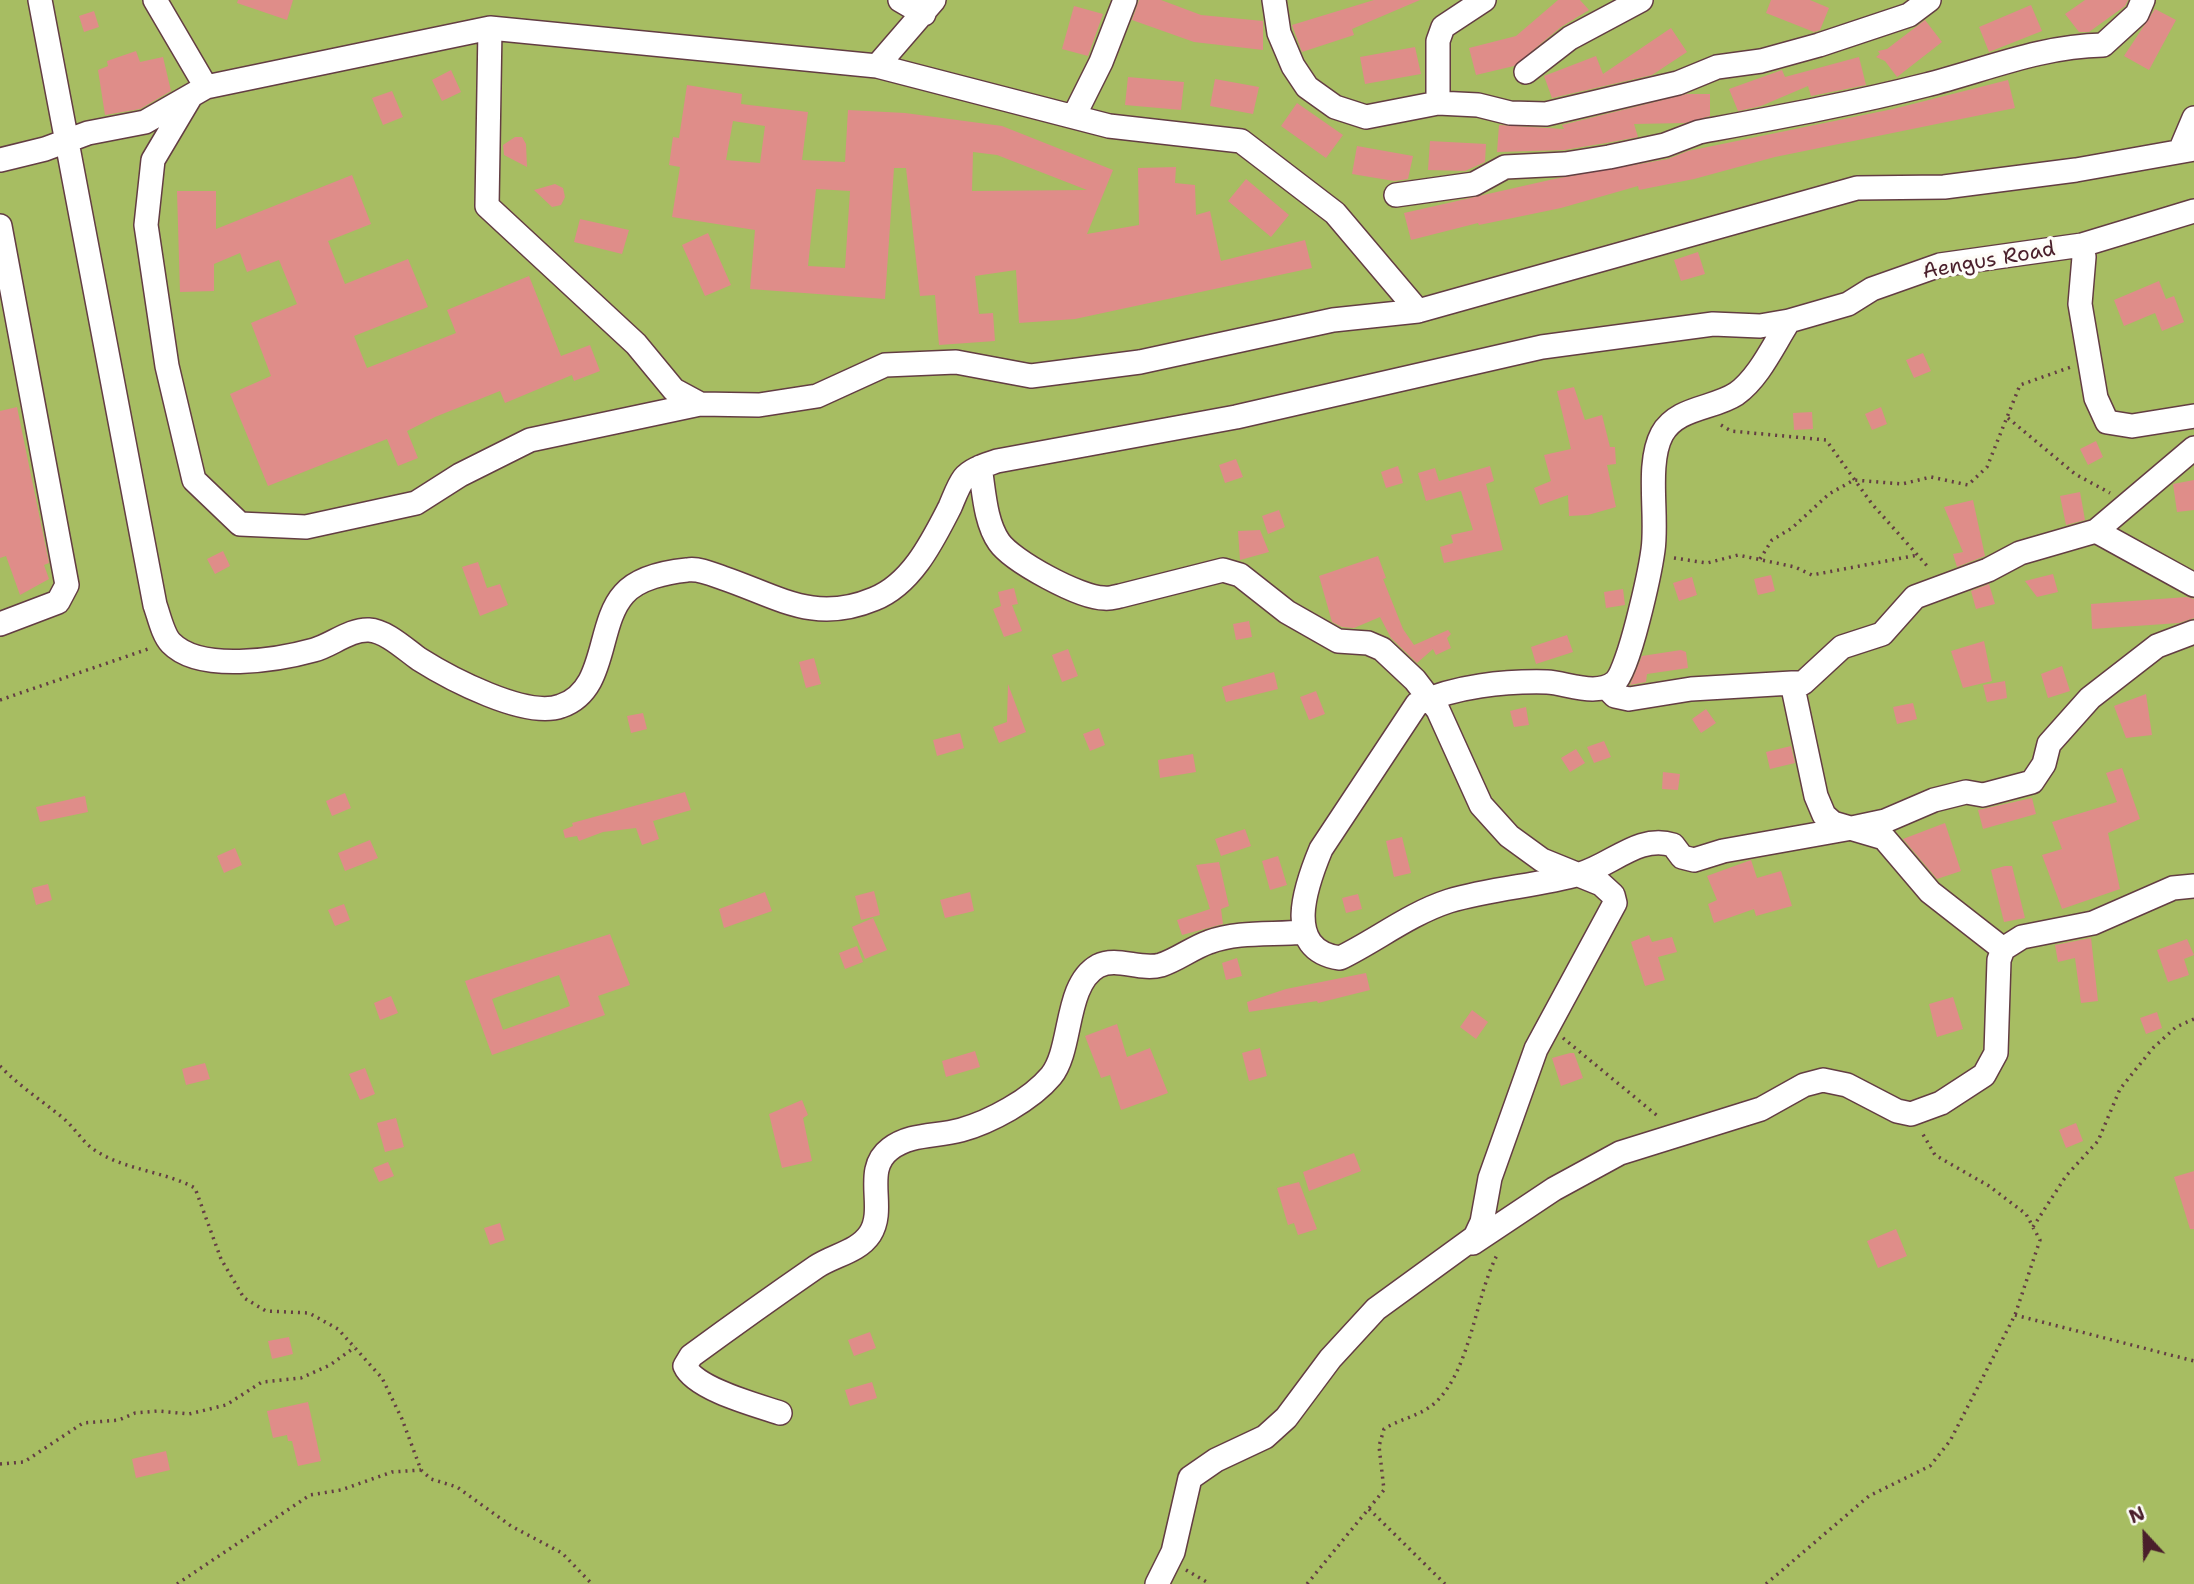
<!DOCTYPE html>
<style>
body{margin:0}
#map{position:relative;width:2194px;height:1584px;overflow:hidden;background:#eee6c9;font-family:"Shantell Sans",sans-serif}
canvas{display:block}
.north{position:absolute;left:2110px;top:1500px;width:70px;height:70px;-webkit-text-stroke:5px #fdfcf7;paint-order:stroke;rotate:338deg;font-size:19px;font-weight:700;line-height:28px;text-align:center;color:#4a1f2b}
.north::after{content:'';display:block;margin:auto;width:24px;height:32px;background:#4a1f2b;clip-path:polygon(50% 0,100% 100%,50% 72%,0 100%)}
</style>
<div id="map">
<canvas width="2194" height="1584"></canvas>
<div class="north">N</div>
</div>
<script>
const c = document.querySelector('canvas').getContext('2d');
c.lineJoin = 'round';
function fillPath(path, color) { c.fillStyle = color; c.fill(path, 'evenodd'); }
function stroke(path, color, width, dash) { c.strokeStyle = color; c.lineWidth = width; c.lineCap = dash ? 'butt' : 'round'; c.setLineDash(dash || []); c.stroke(path); }
function drawText(font, color, halo, rows, align = 'center') {
  c.font = font + ' "Shantell Sans",sans-serif'; c.lineWidth = 7; c.setLineDash([]); c.textBaseline = 'middle'; c.strokeStyle = halo; c.fillStyle = color; for (const [text, x, y, turn = 0] of rows) {
    c.save(); c.translate(x, y); c.rotate((+turn || 0) * Math.PI / 180); c.textAlign = isNaN(turn) ? turn : align; if (halo) c.strokeText(text, 0, 0); c.fillText(text, 0, 0); c.restore();
  }
}
fillPath(new Path2D(`
 M0,0H2194V1584H0Z`), '#a7bd62');
fillPath(new Path2D(`
 M238,0H293L287,20L237,3Z
 M1139,0H1161L1201,15L1263,21V50L1194,42L1132,20Z
 M1374,0H1420L1352,29L1354,35L1302,52L1292,25Z
 M1558,0H1580L1589,10L1561,27L1514,66L1476,75L1469,48L1516,36Z
 M1771,0H1810L1829,8L1820,30L1814,32L1766,13Z
 M2085,0H2128L2125,6L2089,32H2079L2065,14Z
 M2031,5L2042,31L1989,52L1979,27Z
 M1074,6L1103,14L1088,56L1062,49Z
 M2155,9L2176,20L2149,70L2124,56Z
 M94,11L99,27L84,32L79,16Z
 M1925,20L1942,42L1897,77L1885,61L1876,57L1880,54L1878,51L1887,49Z
 M1671,28L1687,52L1652,75L1552,98L1544,76L1596,56L1603,74Z
 M1415,47L1421,74L1365,84L1360,57Z
 M136,51L140,62L163,57L171,91L140,109L105,115L98,70L108,66L107,61Z
 M1859,57L1866,85L1811,96L1808,86L1761,106L1738,111L1729,89L1782,70L1785,77Z
 M451,70L461,92L442,101L432,80Z
 M1128,77L1184,82L1181,110L1125,105Z
 M1215,79L1259,87L1253,114L1210,106Z
 M2008,80L2015,108L1775,157L1694,179L1639,190L1638,186L1561,208L1479,225L1478,223L1411,240L1404,213L1554,179L1668,159L1688,151L1893,109Z
 M687,85L742,94L741,104L808,112L802,160L845,162L848,110L905,113L1002,126L1113,170L1087,234L1139,225L1138,168L1176,167L1175,183L1195,185L1196,215L1210,211L1221,261L1305,240L1312,268L1075,319L1019,323L1016,270L975,276L979,314L993,313L995,341L939,345L935,295L920,296L906,168H894L885,299L750,289L755,230L672,217L680,167L669,165L673,137L679,138ZM733,121L765,126L760,163L726,160ZM973,152L997,155L1087,190L972,191ZM816,189L850,191L845,268L808,266Z
 M392,91L403,117L383,125L372,98Z
 M1687,94H1710V116L1685,123L1634,124L1638,137L1606,143L1564,150L1497,152L1499,125L1564,129L1562,125Z
 M1297,103L1343,135L1326,158L1281,126Z
 M515,137H522L526,144L527,167L504,155L503,145Z
 M1430,141L1486,144L1485,162L1465,171L1428,170Z
 M1357,146L1413,156L1408,179L1394,181L1352,174Z
 M352,175L371,224L328,241L345,284L408,259L428,307L354,336L367,368L456,333L447,310L529,276L561,356L590,345L600,371L574,381L572,375L505,403L500,391L435,417L407,431L418,458L398,466L387,439L268,486L230,394L271,376L251,323L297,304L279,260L247,272L240,253L214,264V291L180,292L177,191H216V229Z
 M1246,179L1289,215L1271,237L1228,201Z
 M555,184L563,188L565,197L561,205L552,207L534,190Z
 M580,219L629,230L622,254L574,242Z
 M708,233L731,285L705,296L682,245Z
 M1698,252L1705,274L1681,281L1674,260Z
 M2159,281L2166,299L2174,296L2184,322L2162,331L2155,313L2124,326L2114,300Z
 M1923,353L1931,371L1914,378L1906,360Z
 M1574,387L1585,420L1602,415L1610,447H1615L1616,464L1607,465L1616,507L1588,515L1569,516L1568,495L1540,505L1534,488L1551,481L1544,455L1571,449L1557,391Z
 M17,407L49,563L44,565L49,579L20,595L6,556L0,558V411Z
 M1881,407L1887,424L1872,430L1865,414Z
 M1812,412L1813,429L1794,430L1793,413Z
 M2096,441L2103,457L2088,465L2080,449Z
 M1236,459L1243,477L1225,483L1219,465Z
 M1398,466L1403,483L1386,488L1381,472Z
 M1490,466L1494,481L1486,484L1503,550L1444,563L1440,547L1453,543L1451,535L1473,530L1461,491L1426,501L1418,473L1435,468L1439,481Z
 M2194,480V510L2177,512L2173,484Z
 M2080,492L2085,520L2066,525L2060,496Z
 M1973,500L1985,556L1957,567L1953,554L1963,552L1944,507Z
 M1279,510L1285,527L1268,534L1262,516Z
 M1260,530L1269,552L1240,560L1238,531Z
 M223,551L230,566L215,574L207,559Z
 M1378,556L1386,578L1383,579L1403,629L1414,645L1448,630L1451,634L1447,638L1451,648L1436,655L1433,649L1417,663L1391,638L1380,617L1354,628L1342,627L1332,622L1319,576Z
 M478,562L487,588L500,584L508,605L480,616L462,567Z
 M2053,574L2058,592L2037,597L2025,581Z
 M1771,575L1775,591L1758,595L1754,579Z
 M1692,577L1697,595L1679,601L1673,583Z
 M1989,584L1995,604L1976,609L1971,591Z
 M1014,588L1018,604L1012,605L1022,631L1004,637L993,609L1001,606L998,592Z
 M1623,589L1625,605L1606,608L1604,592Z
 M2187,597L2194,599V618L2179,623L2092,629L2091,604Z
 M1249,621L1252,637L1236,640L1233,624Z
 M1567,635L1573,652L1536,664L1531,647Z
 M1984,641L1992,681L1963,688L1951,651Z
 M1068,649L1078,676L1062,682L1052,655Z
 M1681,650L1686,652L1688,668L1647,674L1646,682L1630,685L1642,656Z
 M814,658L821,684L806,688L799,662Z
 M2062,666L2070,691L2048,698L2041,674Z
 M1274,672L1278,689L1226,702L1222,687Z
 M2005,681L2007,698L1987,702L1983,685Z
 M1008,684L1026,732L999,743L993,727L1007,722Z
 M1316,691L1325,714L1309,720L1300,697Z
 M2146,694L2152,735L2126,738L2114,706Z
 M1913,703L1917,719L1897,724L1893,707Z
 M1526,707L1529,725L1514,727L1510,711Z
 M1706,709L1716,723L1701,733L1692,719Z
 M643,713L647,729L631,733L627,716Z
 M1099,728L1105,745L1090,751L1083,734Z
 M960,733L964,748L937,756L933,740Z
 M1604,741L1611,757L1594,763L1587,747Z
 M1791,746L1795,763L1770,769L1766,752Z
 M1576,749L1585,763L1570,772L1561,758Z
 M1193,754L1196,772L1160,778L1158,760Z
 M2122,768L2140,819L2108,833L2120,889L2062,909L2042,855L2062,849L2052,822L2117,802L2106,773Z
 M1663,772L1680,774L1678,790L1662,789Z
 M685,792L691,810L653,821L659,839L642,845L636,828L603,832L579,841L577,836L565,838L563,830L573,826L572,823Z
 M345,793L351,808L332,816L326,801Z
 M85,796L88,812L40,822L36,807Z
 M2032,798L2036,814L1983,829L1978,810Z
 M1945,823L1961,871L1937,879L1903,839Z
 M1245,829L1251,846L1221,856L1215,839Z
 M1402,837L1411,873L1394,877L1386,841Z
 M370,840L378,858L345,871L338,853Z
 M235,848L242,865L224,873L217,856Z
 M1278,856L1287,885L1270,890L1262,861Z
 M1751,860L1757,878L1781,871L1792,906L1756,916L1754,909L1714,923L1708,904L1717,900L1707,876Z
 M1219,862L1229,906L1221,909L1223,924L1182,935L1177,920L1210,909L1196,865Z
 M2005,866H2012L2025,918L2004,922L1991,870Z
 M48,884L52,900L36,905L32,888Z
 M874,891L880,915L861,920L855,896Z
 M765,892L772,911L724,928L719,909Z
 M970,892L974,911L945,918L940,900Z
 M1358,894L1362,909L1346,913L1342,898Z
 M344,904L350,920L335,926L328,910Z
 M873,918L887,950L865,959L852,927Z
 M610,934L630,985L598,996L605,1015L492,1055L465,981ZM559,975L570,1006L503,1030L492,999Z
 M1649,935L1652,942L1672,937L1677,952L1658,957L1665,980L1645,986L1631,942Z
 M2091,938L2098,1001L2081,1003L2075,958L2058,962L2055,945Z
 M2187,939L2194,955L2184,959L2189,975L2168,982L2157,950Z
 M857,946L863,962L845,969L839,953Z
 M1237,958L1242,976L1226,980L1222,963Z
 M1366,973L1370,990L1318,1003L1317,1001L1249,1012L1247,1002L1286,989Z
 M391,996L398,1013L380,1020L374,1003Z
 M1953,997L1963,1029L1937,1037L1929,1004Z
 M1472,1010L1488,1022L1476,1039L1460,1027Z
 M2157,1012L2162,1028L2146,1034L2140,1018Z
 M1117,1024L1127,1057L1150,1048L1168,1093L1121,1110L1110,1075L1101,1078L1085,1036Z
 M1260,1048L1267,1076L1249,1081L1242,1053Z
 M975,1051L980,1067L946,1077L942,1061Z
 M1570,1053H1574L1583,1078L1561,1086L1552,1058Z
 M205,1063L210,1079L186,1085L182,1069Z
 M365,1068L375,1094L360,1100L349,1074Z
 M802,1100L808,1115L803,1118L812,1161L782,1168L769,1114Z
 M396,1118L404,1147L385,1152L377,1123Z
 M2076,1123L2083,1141L2066,1148L2059,1130Z
 M1354,1153L1361,1171L1309,1191L1303,1172Z
 M388,1162L394,1176L379,1182L373,1168Z
 M2194,1171V1229H2190L2174,1177Z
 M1299,1182L1317,1229L1298,1235L1294,1223L1288,1225L1277,1188Z
 M500,1223L505,1240L490,1245L484,1228Z
 M1896,1229L1907,1256L1878,1268L1867,1241Z
 M870,1332L876,1348L854,1356L848,1340Z
 M289,1337L293,1354L272,1359L268,1341Z
 M872,1382L877,1398L850,1406L845,1390Z
 M308,1402L321,1461L298,1466L292,1441H288L287,1435L273,1438L267,1411Z
 M166,1451L170,1470L136,1478L132,1459Z`), '#df8d89');
const minor = new Path2D(`
 M40,0L155,605C159,616 163,635 171,643C200,673 278,660 314,650C332,645 350,629 369,630C386,631 405,649 419,659C449,678 526,719 561,706C608,690 596,625 624,594C638,578 667,572 687,570C699,568 712,574 723,578C779,597 814,624 874,599C912,584 933,540 950,507C954,498 958,486 964,478C971,469 986,465 997,461L1236,417L1542,347L1713,324L1760,326L1789,321L1848,304L1872,289L1940,265L2082,245L2194,211
 M155,0L206,87
 M900,0L924,14
 M1274,0L1279,33L1293,66L1307,87L1335,107L1366,117L1438,103L1478,105L1510,113L1546,114L1678,83L1717,67L1761,61L1819,45L1909,15L1929,0
 M490,28L487,206L636,344L674,390L700,404
 M877,66L934,0
 M1526,72L1570,38L1641,0
 M191,96L153,160L146,225L167,366L194,480L240,524L306,527L416,503L460,475L530,440L700,404L759,405L817,396L885,365L956,362L1031,376L1140,362L1333,320L1418,311L1857,188L1944,187L2076,170L2194,149
 M1438,103V41L1443,27L1484,0
 M1074,116L1101,62L1125,0
 M2180,151L2194,118
 M0,160L45,149L88,133L145,122L206,87L490,28L877,66L1109,126L1241,141L1335,213L1418,311
 M1396,195L1474,184L1505,167L1565,164L1609,157L1665,145L1699,132C1774,118 1851,104 1926,85C1985,70 2041,46 2103,45L2137,14L2143,0
 M0,226L67,585L58,602L0,624
 M2082,245L2084,257L2080,304L2096,398L2107,422L2132,426L2194,416
 M1789,321C1774,344 1759,378 1736,394C1713,409 1677,407 1662,434C1646,464 1658,516 1653,550C1650,572 1629,670 1615,682C1597,697 1567,683 1547,682C1505,681 1455,686 1417,704L1321,849C1306,885 1282,950 1340,958C1377,940 1409,914 1449,901C1492,888 1537,886 1580,874C1612,865 1639,834 1673,845L1682,857L1694,860L1723,851L1852,828L1885,821L1934,800L1966,792L1983,795L2032,782L2044,764L2049,744L2090,698L2157,646L2194,632
 M980,467C984,491 985,522 999,542C1012,561 1080,598 1104,598C1109,599 1115,597 1120,596L1223,570L1240,575L1287,612L1338,641L1368,643L1382,649L1415,680L1438,710L1481,805L1509,836L1542,860L1601,884L1613,895L1615,903L1536,1049L1490,1178L1482,1222L1475,1237L1376,1309L1330,1359L1286,1418L1265,1437L1216,1460L1190,1478L1173,1552L1157,1584
 M2096,531L2194,585
 M1792,683H1803L1842,647L1882,634L1915,597L1988,570L2020,553L2096,531L2194,448
 M1606,687L1615,696L1629,699L1691,689L1792,683L1816,796L1824,815L1833,823L1884,838L1930,892L2003,949
 M1473,1243L1554,1189L1620,1153L1761,1109L1804,1085L1823,1080L1847,1085L1897,1111L1911,1114L1941,1103L1984,1075L1996,1053L1999,960L2003,949L2022,937L2093,923L2173,888L2194,886
 M780,1413C756,1405 695,1389 685,1366L691,1356C732,1326 774,1296 816,1267C834,1255 858,1252 870,1234C887,1208 862,1170 890,1149C911,1133 936,1137 961,1130C990,1122 1031,1100 1051,1076C1073,1049 1064,985 1098,966C1117,956 1140,971 1161,965C1177,960 1192,948 1209,942C1238,931 1273,935 1303,932`);
stroke(minor, '#633d43', 26);
stroke(new Path2D(`
 M2008,418L2075,474L2110,493
 M1721,425L1731,431L1826,440L1872,504L1929,568
 M1674,558L1707,563L1738,555L1795,567L1812,575L1918,555
 M1760,559L1772,540L1792,528L1829,494L1854,480L1902,484L1931,477L1968,485L1987,467L2020,385L2071,367
 M0,700L151,648
 M1563,1038L1660,1118
 M0,1066C19,1086 41,1100 63,1118C74,1127 82,1141 93,1149C123,1170 164,1171 195,1188L221,1259L244,1298L266,1311L309,1313L338,1329L382,1378L402,1419L421,1470L431,1479L457,1487L511,1526L562,1553L592,1584
 M2033,1227L2066,1176L2098,1141L2120,1089L2153,1048L2176,1027L2194,1019
 M2015,1315L2194,1361
 M0,1464L24,1462L83,1423L119,1420L135,1413L158,1411L189,1414L226,1405L262,1382L301,1378L330,1365L355,1347
 M1369,1509L1445,1584
 M1186,1570L1210,1584
 M177,1584L310,1495L341,1490L392,1472L421,1470
 M1307,1584L1384,1490L1379,1446L1384,1429C1401,1418 1422,1416 1437,1401C1471,1367 1475,1298 1497,1255
 M1766,1584L1869,1496L1930,1466L1950,1441L2015,1315L2040,1240L2026,1214L1989,1186L1935,1155L1921,1131`), '#633d43', 3.5, [2, 5]);
stroke(minor, '#fff', 23);
drawText('21px', '#4a1f2b', '#fdfcf7', [
 ["Aengus Road",1989,261,-10]
]);
</script>
